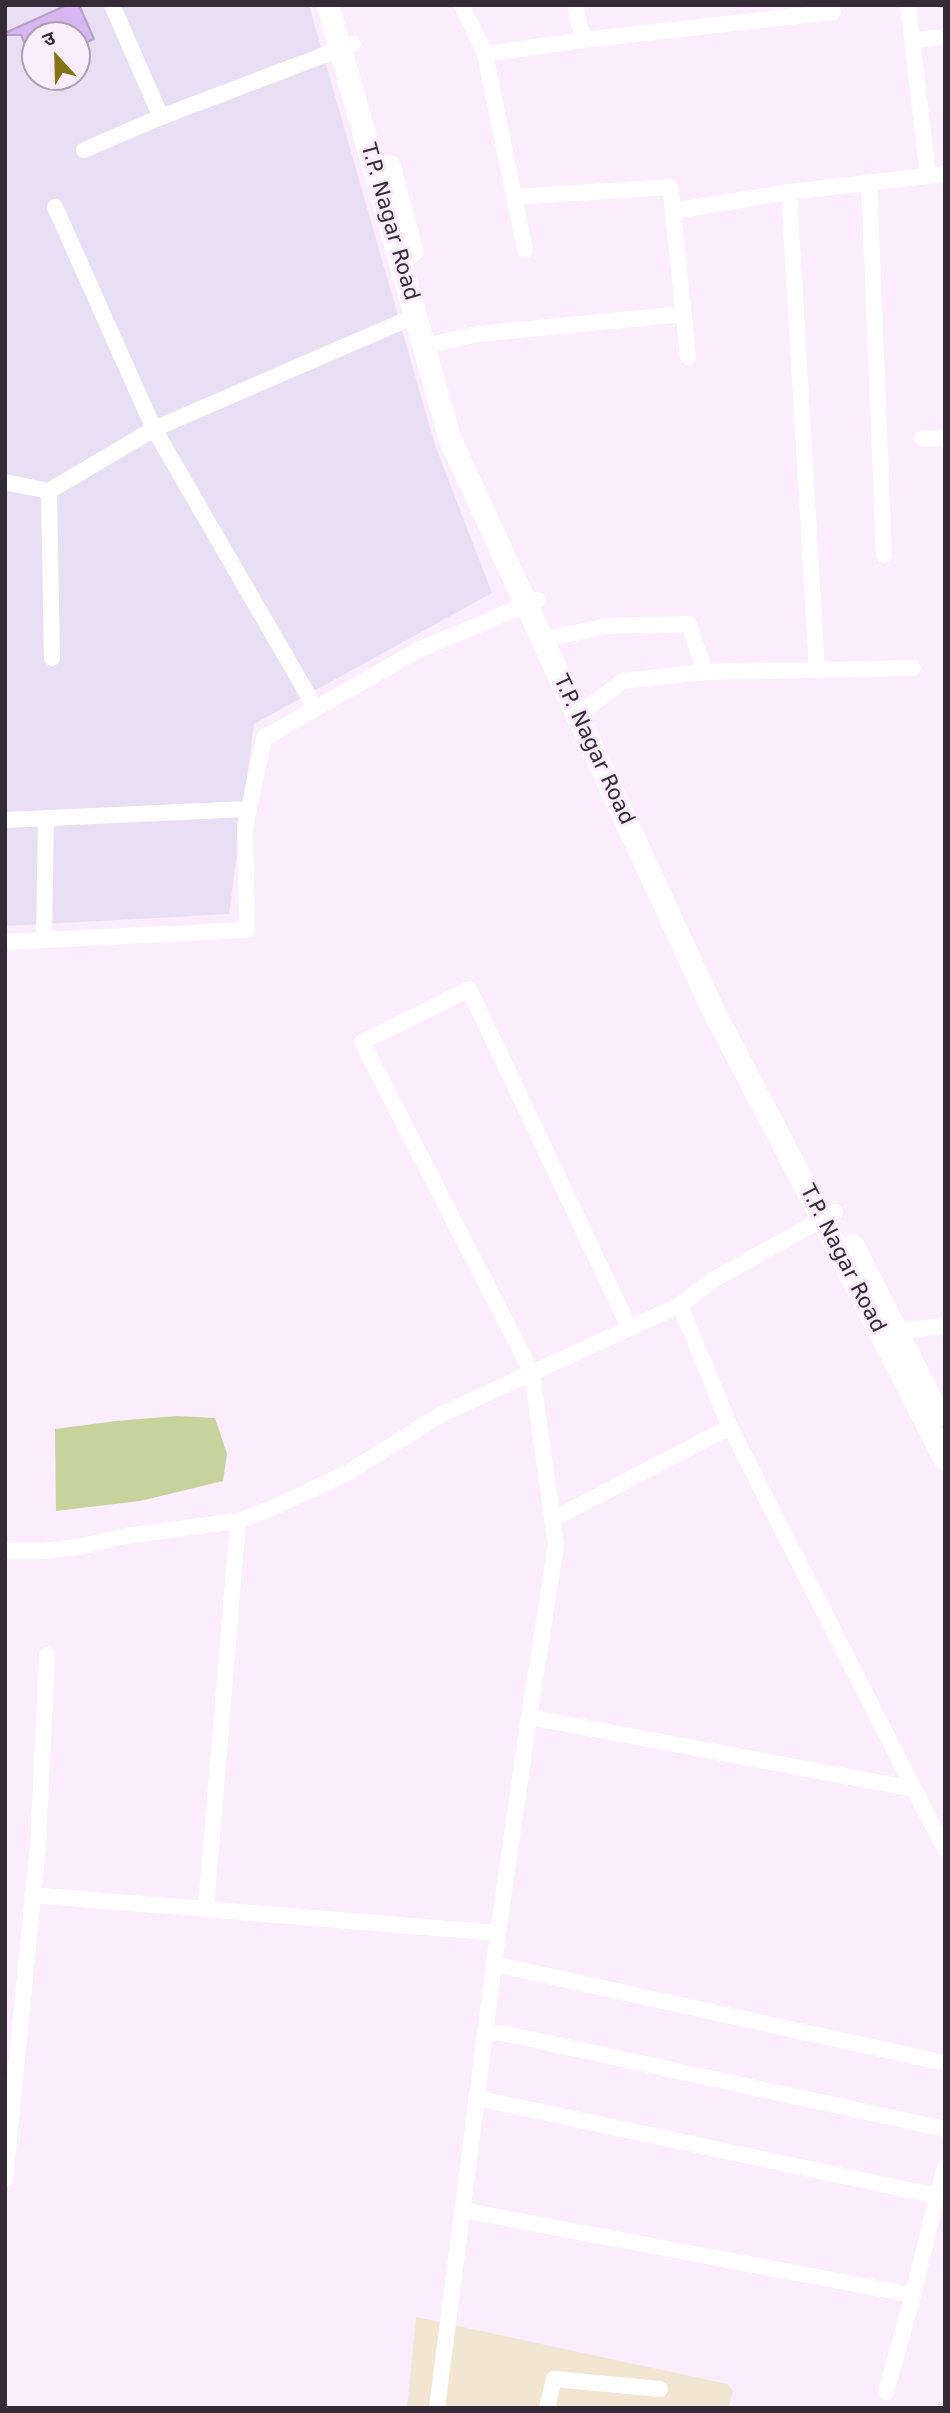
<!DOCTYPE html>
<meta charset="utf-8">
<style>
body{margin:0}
#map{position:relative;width:950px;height:2413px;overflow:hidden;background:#fbecfe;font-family:"DejaVu Sans","Noto Sans Devanagari",sans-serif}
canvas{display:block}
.frame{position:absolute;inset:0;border:7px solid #352b37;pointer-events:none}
.north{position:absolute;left:21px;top:21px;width:70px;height:70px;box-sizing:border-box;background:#fbecfe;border:2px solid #ac9fae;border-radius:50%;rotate:338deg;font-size:19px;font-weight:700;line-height:28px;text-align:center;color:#352b37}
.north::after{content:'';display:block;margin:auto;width:24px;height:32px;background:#857314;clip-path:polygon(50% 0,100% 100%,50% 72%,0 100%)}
</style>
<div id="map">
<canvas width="950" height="2413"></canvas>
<div class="frame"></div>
<div class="north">उ</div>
</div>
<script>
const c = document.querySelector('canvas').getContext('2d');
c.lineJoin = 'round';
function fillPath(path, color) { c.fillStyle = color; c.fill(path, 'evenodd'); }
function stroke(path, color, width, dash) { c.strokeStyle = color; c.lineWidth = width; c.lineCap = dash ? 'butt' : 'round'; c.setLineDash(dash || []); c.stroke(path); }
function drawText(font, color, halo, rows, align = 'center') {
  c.font = font + ' "DejaVu Sans",sans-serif'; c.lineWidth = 7; c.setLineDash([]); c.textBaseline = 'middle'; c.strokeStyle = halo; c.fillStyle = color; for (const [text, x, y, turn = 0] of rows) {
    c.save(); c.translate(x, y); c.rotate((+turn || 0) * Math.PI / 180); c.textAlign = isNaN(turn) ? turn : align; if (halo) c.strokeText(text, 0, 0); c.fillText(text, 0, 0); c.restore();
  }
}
fillPath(new Path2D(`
 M5,5H309L435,445L492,593L254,724L229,914L5,926ZM35,35H77V77H35Z`), '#e8dff5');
fillPath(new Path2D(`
 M416,2317L727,2384L733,2391L728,2408H407Z`), '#f2e6d2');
fillPath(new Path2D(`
 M177,1416L215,1418L227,1454L223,1481L140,1501L56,1511L55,1429L116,1421Z`), '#c6d39c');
const building = new Path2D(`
 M67,5H79L94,39L77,46V35H35V68L21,35H5V33Z`);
fillPath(building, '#d7b6f1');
stroke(building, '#b3a2c1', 2);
stroke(new Path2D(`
 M462,5L485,54
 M908,5L928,176
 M583,40L833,12
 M912,40L945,37
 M161,117L353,44
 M84,150L161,117L112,5
 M869,182L884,555
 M514,197L670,187L673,211
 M55,207L154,429L415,316
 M525,250L485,54L583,40L575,5
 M434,344L477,334L684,314
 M688,357L673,211L789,192
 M922,439L945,438
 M5,482L49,491L154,429L315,707
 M49,491L52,658
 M555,637L608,626L689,624L705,672L623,681L586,709
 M817,670L789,192L945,174
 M705,672L913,668
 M5,820L249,809
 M44,940L46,818
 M5,942L247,930L245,827L264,738L418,650L538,600
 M888,1332L945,1326
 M730,1427L914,1789
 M553,1519L730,1427L680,1305
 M5,1551H41L79,1547L125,1536L238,1521L270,1509L349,1472L442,1414L680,1305L713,1280L835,1212
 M529,1717L556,1545L532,1373L362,1042L469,989L629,1327
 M32,1895L498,1933L437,2408
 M206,1907L238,1521
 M498,1933L529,1717L914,1789L945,1849
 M494,1964L945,2063
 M485,2032L502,2033L945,2129
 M5,2179L38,1846L47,1655
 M937,2196L945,2168
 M462,2210L913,2295L937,2196L476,2098
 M886,2392L913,2295
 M547,2408L554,2379L660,2389`), '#fff', 16);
stroke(new Path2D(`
 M328,5L450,439L714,1012L812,1199L945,1459
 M389,166L412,251
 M853,1246L939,1415`), '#fff', 23);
drawText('21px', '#352b37', '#fbecfe', [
 ["T.P. Nagar Road",389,222,74],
 ["T.P. Nagar Road",593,750,65],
 ["T.P. Nagar Road",842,1259,63]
]);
</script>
